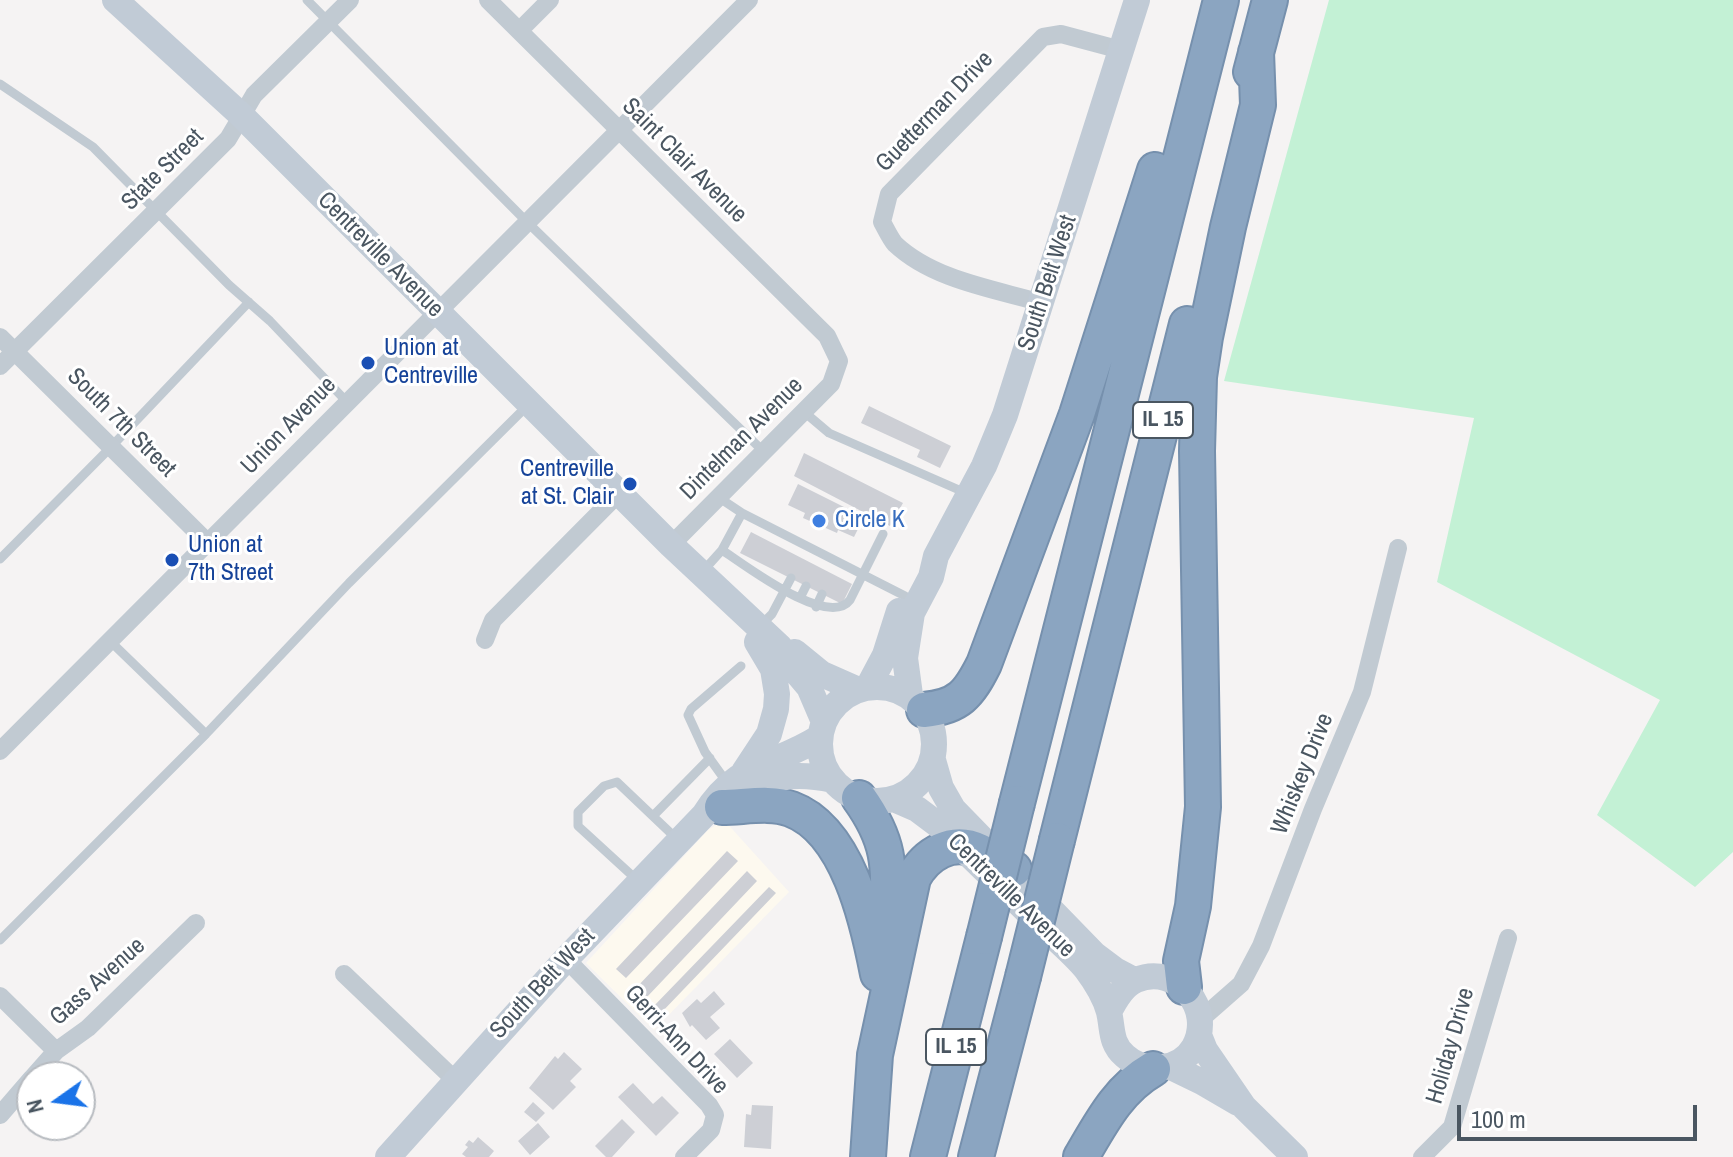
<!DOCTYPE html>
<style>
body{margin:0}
#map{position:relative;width:1733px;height:1157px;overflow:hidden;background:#f5f3f3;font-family:"Archivo Narrow",sans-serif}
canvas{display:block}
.north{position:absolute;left:16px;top:1061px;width:80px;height:80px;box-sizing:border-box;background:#fff;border:2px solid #b7bbc0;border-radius:50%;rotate:256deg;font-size:22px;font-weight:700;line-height:32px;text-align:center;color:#4a5661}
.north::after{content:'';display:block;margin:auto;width:28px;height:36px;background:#1a73e8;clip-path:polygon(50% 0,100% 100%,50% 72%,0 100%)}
.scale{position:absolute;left:1457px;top:1105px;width:240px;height:36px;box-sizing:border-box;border:4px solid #4a5661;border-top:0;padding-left:10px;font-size:24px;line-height:28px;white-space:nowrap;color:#4a5661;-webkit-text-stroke:6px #fff;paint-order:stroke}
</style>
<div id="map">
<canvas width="1733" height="1157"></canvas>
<div class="north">N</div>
<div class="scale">100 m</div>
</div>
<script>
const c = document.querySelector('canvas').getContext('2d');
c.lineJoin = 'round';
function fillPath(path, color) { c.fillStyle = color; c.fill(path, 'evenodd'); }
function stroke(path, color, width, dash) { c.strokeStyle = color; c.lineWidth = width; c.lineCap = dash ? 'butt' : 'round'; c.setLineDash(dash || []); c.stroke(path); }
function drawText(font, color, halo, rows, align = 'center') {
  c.font = font + ' "Archivo Narrow",sans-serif'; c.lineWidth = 6; c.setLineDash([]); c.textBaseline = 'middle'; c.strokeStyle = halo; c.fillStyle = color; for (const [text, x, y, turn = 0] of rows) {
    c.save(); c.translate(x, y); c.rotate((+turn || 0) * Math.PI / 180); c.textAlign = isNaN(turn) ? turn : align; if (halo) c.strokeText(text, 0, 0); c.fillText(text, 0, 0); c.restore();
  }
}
fillPath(new Path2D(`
 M724,820L789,892L654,1030L586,963L708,830Z`), '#fdf9ef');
fillPath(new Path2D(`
 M1329,0H1733V852L1695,887L1597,815L1660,700L1437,582L1474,418L1224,381Z`), '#c3f1d5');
fillPath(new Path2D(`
 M869,406L951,446L940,468L917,457L920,450L861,423Z
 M804,453L903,503L890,526L794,476Z
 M798,484L864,517L854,537L838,530L837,533L803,518L805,513L788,505Z
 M751,532L852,584L842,604L740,553Z
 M727,851L738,861L626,978L616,969Z
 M747,871L757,881L646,998L636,988Z
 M769,887L776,893L659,1015L652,1008Z
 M714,991L725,1004L710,1017L720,1028L706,1040L692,1025L690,1027L682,1013L697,999L701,1003Z
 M730,1039L753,1063L737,1078L714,1054Z
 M564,1052L582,1069L570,1081L576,1087L553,1110L529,1088L555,1056L558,1059Z
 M633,1083L653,1104L662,1096L679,1113L656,1136L618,1097Z
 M533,1102L545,1113L536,1122L524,1112Z
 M752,1105L773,1106L771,1149L744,1147L746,1114L751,1115Z
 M622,1119L635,1132L612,1157H606L595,1146Z
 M538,1123L550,1137L530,1155L518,1141Z
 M478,1137L494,1151L489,1157H466L462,1154L468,1147L465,1145L469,1140L473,1143Z`), '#cdcfd5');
const motorway = new Path2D(`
 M1251,72L1270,0
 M924,710C959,707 969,694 984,664L1077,414L1155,170
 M859,798C892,844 889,868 887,922
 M1017,803L1221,0
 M722,807C744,807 770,801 791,809C848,830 868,922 878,974
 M1057,840L1187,324
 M1184,987L1181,961L1193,906L1203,807L1197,451L1199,377L1205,337L1228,227L1258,105L1256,52
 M868,1157L875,1055L913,878C926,854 952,838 979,851C992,857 999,864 1014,869
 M928,1157L984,937
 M976,1157L1023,977
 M1081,1157C1101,1123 1118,1089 1153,1069`);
stroke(motorway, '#7690ad', 38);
stroke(new Path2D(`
 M307,0L526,221L763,451
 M0,84L93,147L229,285L270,321L347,402
 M803,411L829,433L966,493
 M718,497L742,513L905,596
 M722,550C745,565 828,629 850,600L883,534
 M0,559L111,447L249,302
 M704,570L722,550L742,513
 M800,598L806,586
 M816,607L822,594
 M762,624L772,614L791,578
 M206,734L349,583L527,406
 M728,784L705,752L688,715L691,709L741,666
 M653,816L710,758
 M637,880L578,826V812L604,786L617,782L679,841
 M0,940L206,734L110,641`), '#c1cad2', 9);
stroke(new Path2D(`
 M488,0L827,336L839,361L831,384L671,545
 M519,31L550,0
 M1042,303C994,289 933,280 895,244C890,238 886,229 882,222L889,194L1043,37L1061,34L1121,50
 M0,337L208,543
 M0,366L228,139L254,95L350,0
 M485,640L493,620L619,493
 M0,751L749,0
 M566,959L709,1105L715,1115L711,1130L684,1157
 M344,974L455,1080
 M0,996L56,1051
 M1200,1020L1241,984L1261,946L1313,809L1362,692L1398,548
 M33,1077L56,1051L88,1028L196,923
 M0,1115L32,1078
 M1422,1157L1452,1127L1508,938`), '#c1cad2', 18);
stroke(new Path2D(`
 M115,0L241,115L671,545L780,647L787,661L809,687L824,722
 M795,652L822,674L856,689
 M820 744a57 57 0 1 1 114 0a57 57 0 1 1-114 0Z
 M868,687L885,655L899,611
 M910,695L905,658L912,613L931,577L936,556L984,466L1005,415L1137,0
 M933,760L941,788L953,809L1095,955L1115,970L1134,980
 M744,772L769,734L776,709L777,694L773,669L757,642
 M735,798C772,777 790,771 833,780
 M894,799L917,809L937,824C971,856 1004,889 1038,922C1053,937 1072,952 1086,969C1095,981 1105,997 1109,1012C1113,1029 1110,1043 1125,1056C1145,1074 1180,1071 1194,1047C1215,1009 1177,963 1136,980C1123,985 1115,1000 1109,1012
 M1199,1035L1205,1050L1244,1107L1295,1157
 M1169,1066L1202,1082L1238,1103
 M388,1157L566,959L704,815C737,761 774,767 820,737`), '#c1cbd6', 26);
stroke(motorway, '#8ba5c1', 34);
const motorwayBridge = new Path2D(`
 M984,937L1017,803
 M1023,977L1057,840`);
stroke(motorwayBridge, '#7690ad', 38, []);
stroke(motorwayBridge, '#8ba5c1', 34);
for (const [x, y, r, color] of [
 [368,363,8,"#1a4fb4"],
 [630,484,8,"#1a4fb4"],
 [819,521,8,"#3f7fe0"],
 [172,560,8,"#1a4fb4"]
]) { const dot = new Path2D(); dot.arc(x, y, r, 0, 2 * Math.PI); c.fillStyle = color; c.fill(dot); stroke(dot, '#fff', 3); }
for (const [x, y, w] of [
 [1163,420,60],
 [956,1047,60]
]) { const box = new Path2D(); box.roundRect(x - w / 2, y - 18, w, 36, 6); c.fillStyle = '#fff'; c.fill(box); stroke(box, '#4a5661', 2); }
drawText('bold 22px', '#4a5661', null, [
 ["IL 15",1163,420],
 ["IL 15",956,1047]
]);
drawText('24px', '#4a5661', '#fff', [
 ["Guetterman Drive",935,112,-46],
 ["Saint Clair Avenue",684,161,45],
 ["State Street",163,170,-45],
 ["Centreville Avenue",380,255,45],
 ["South Belt West",1048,283,-72],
 ["South 7th Street",121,423,45],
 ["Union Avenue",289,426,-46],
 ["Dintelman Avenue",742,439,-45],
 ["Whiskey Drive",1303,774,-68],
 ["Centreville Avenue",1011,896,44],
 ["Gass Avenue",98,982,-42],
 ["South Belt West",543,984,-47],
 ["Gerri-Ann Drive",676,1040,47],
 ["Holiday Drive",1451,1046,-74]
]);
drawText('24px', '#164399', '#fff', [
 ["Union at",384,349],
 ["Centreville",384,377],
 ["Centreville",614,470,"right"],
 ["at St. Clair",614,498,"right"],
 ["Union at",188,546],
 ["7th Street",188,574]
], 'left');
drawText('24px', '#366cbe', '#fff', [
 ["Circle K",835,521]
], 'left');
</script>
